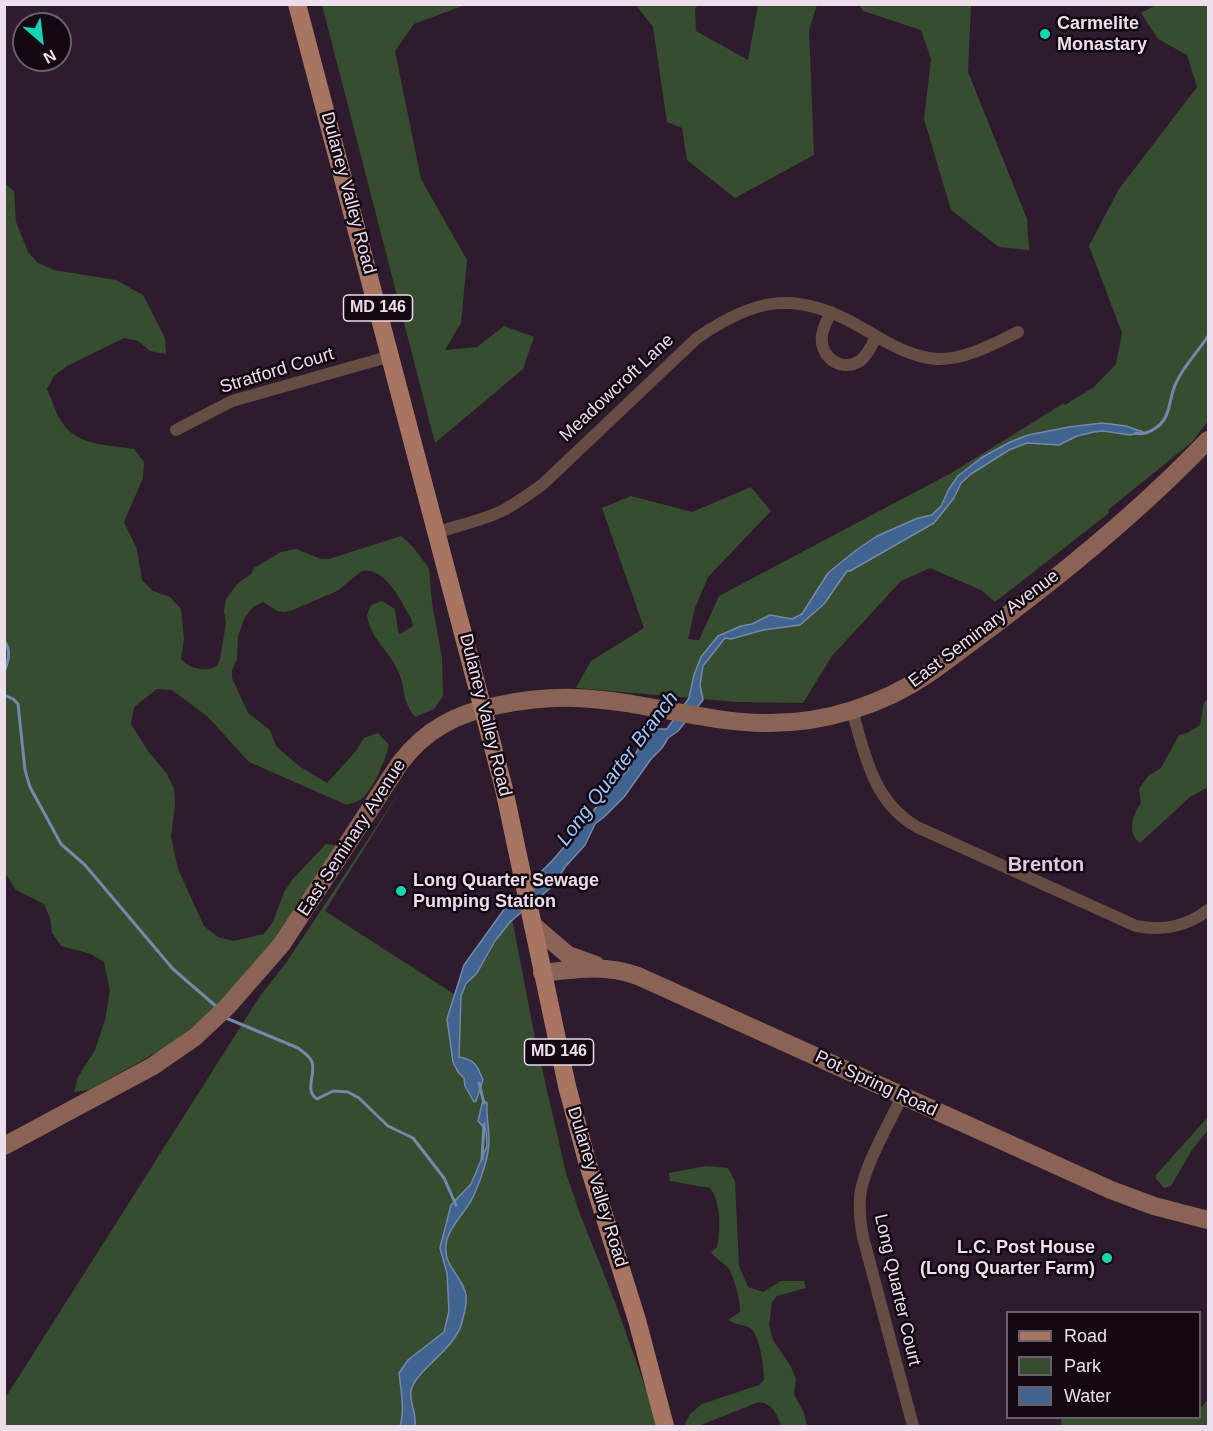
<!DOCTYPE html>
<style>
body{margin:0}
#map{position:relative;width:1213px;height:1431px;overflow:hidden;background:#2f1b2e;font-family:Helvetica,sans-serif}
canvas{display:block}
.frame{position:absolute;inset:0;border:6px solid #ecdeeb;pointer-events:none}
.legend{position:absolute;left:1006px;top:1311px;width:195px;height:108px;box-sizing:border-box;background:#120912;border:2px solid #695e69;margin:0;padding:8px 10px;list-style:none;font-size:18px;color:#ecdeeb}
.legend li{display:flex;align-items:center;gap:12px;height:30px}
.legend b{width:30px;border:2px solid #695e69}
.north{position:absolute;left:12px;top:12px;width:60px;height:60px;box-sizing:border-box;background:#120912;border:2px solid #695e69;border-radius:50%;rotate:152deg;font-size:16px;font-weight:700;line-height:24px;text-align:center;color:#ecdeeb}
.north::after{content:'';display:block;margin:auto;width:21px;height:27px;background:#15d5b3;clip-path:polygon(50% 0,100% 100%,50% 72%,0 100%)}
</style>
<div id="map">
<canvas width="1213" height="1431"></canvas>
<div class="frame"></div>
<ul class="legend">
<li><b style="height:8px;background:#a77562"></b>Road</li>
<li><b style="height:16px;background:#374d2f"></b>Park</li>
<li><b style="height:16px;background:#416390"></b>Water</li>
</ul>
<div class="north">N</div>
</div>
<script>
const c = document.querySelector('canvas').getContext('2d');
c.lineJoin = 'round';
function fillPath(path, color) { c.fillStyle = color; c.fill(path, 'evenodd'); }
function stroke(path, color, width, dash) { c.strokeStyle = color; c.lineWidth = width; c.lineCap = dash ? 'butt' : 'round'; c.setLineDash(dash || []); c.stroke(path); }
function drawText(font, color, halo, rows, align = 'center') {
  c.font = font + ' Helvetica,sans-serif'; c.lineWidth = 5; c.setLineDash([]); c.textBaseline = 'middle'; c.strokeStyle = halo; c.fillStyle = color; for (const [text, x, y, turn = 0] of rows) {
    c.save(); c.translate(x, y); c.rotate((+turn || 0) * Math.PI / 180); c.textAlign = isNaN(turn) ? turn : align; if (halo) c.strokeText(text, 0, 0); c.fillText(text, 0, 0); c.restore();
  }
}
fillPath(new Path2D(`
 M322,5H465L414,24L395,51L421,179L467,260L461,323L445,350L477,347L504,326L534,337L523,369L435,443Z
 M636,5H699L695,8L696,31L748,60L758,5H817L809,30L814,155L735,198L687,160L682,128L667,122L653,27Z
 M859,5H971L968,72L1027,219L1029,250L999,247L951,210L924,119L931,59L921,30L863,11Z
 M1156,5H1208V421L1192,442L1108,510L1109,513L995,602L981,590L930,568L901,581L832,656L803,703L737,702L576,688L591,661L644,628L602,508L631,496L692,512L751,487L771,511L708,577L695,608L688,639L699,640L719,596L953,472L1064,403L1065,405L1094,387L1116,364L1122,333L1089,246L1119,189L1197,87L1187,55L1158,39L1141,13Z
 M4,183L14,191L16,222L28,252L38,263L54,270L116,280L143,295L165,338L166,354L150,351L138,341L124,338L67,366L54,376L47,389C52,400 56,415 63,424C79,446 110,445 134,449L144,462L143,478L124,522L137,549L142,580L153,591L170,597L181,609L184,639L181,659C189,668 206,673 217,666L220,659L226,623L224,611L226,599L238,583L251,574L254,568L281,552L296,549L321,559H329L401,536L413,547L429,568L432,603L442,658L443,696L434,709L415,717C401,699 406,690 399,673C390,651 370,639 367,615L371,605L382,601L395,609L398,631L400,634L413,626L411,618C400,601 387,568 362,571L337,591L293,610L285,612L277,611L263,602L253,607L245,617L238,636L237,659L232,670V678L248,713L270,730L276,746L299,766L327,783L356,751L364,738L378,733L389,745C385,760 374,790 360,800C357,802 351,803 347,805L249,762L208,717L172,690L157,689L134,707L131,724L148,751L167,774L174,789L175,805L171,837L178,869L204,926L218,937L233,941L264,934L273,922L284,892L293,879L326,844L340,846L269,951L217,1008L168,1046L89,1090L74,1092L78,1077L95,1050L105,1020L110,991L104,962L91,954L61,946L52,933L50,918L44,904L16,890L5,873Z
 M1208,699V787L1190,797L1140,843C1127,834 1132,815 1141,803L1139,789L1148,776L1161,768L1179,735L1187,733L1200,725L1204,702Z
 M402,788L325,911L460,998C465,987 471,981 478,971C490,953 501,933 511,913L535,1038L566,1173L580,1214L615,1302L659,1426H5L4,1400L260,996L286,963Z
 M1208,1117V1130L1192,1150L1171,1186L1164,1188L1156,1179V1175Z
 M706,1166L728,1168L735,1181L739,1266L748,1287L763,1292L781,1281H804L806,1288L777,1296L772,1302L769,1325L773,1340L790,1365L796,1379L794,1394L804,1413L807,1426H781C777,1414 773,1404 759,1402L698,1426H684L690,1414L702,1404L759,1385L764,1380C764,1368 760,1335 750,1328C744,1324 735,1325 728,1320L740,1312C741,1302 734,1278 729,1269C724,1262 715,1259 711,1252L717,1247C721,1230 721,1202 710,1188L670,1181L669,1173Z
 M1208,1399V1426H1062L1061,1418H1171L1179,1419L1200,1418V1409Z`), '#374d2f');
const water = new Path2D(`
 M1102,423L1126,426L1143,432L1130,435L1103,431L1094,432L1077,436L1059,445L1027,443L1009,450L971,474L961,483L954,498L934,523L850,571H847L824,604L800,625L763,630L731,639L725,638L703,666L700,685L703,700L678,731L668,738L662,748L651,759L624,797L604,817L595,824L585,845L565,867L554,885L510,922L495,941L477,973L466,984L461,996L459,1057C475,1060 477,1065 483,1080L476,1101L474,1102L465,1086L464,1078L458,1072L453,1062L447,1019L464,965L508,904L552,861L583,825L609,790L628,770L638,749L650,732L655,729H667L689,698L694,675L701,657L718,636L741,626L752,624L770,615L792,619L802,614L828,573L855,551L877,536L918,518L932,515L941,506L949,489L958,476L981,458L1010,442L1028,435L1069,427Z
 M483,1100L487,1103C486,1115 489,1127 489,1140C489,1159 481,1179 473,1197C466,1212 449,1226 446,1244C443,1267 463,1276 466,1295C467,1302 464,1315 462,1322C456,1349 415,1370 411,1391C409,1402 417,1413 415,1426H400C405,1411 401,1390 399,1373L408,1360L444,1332L449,1311L447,1273L440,1248L451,1205L471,1184L487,1146L486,1130L478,1121Z`);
fillPath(water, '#416390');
stroke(water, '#7488ab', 1.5);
stroke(new Path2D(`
 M1136,433C1143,435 1148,433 1154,429C1172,419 1168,399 1176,383C1184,365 1198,352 1208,336
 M4,641C12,650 8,662 4,672
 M4,695L13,699L18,704L25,770L30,787L61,844L85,865L173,969L218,1008
 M226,1018L298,1048C303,1052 310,1056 312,1062C316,1074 304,1091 317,1099L333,1091L348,1092L359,1098L388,1126L413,1138L444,1178L456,1205
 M479,1083L484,1103
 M482,1159L484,1124`), '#7488ab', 3);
stroke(new Path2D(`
 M831,312C828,319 823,327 822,335C819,356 840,373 860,361C868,355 872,345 876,337
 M176,430L232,401L391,356
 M438,532C460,525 484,520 504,510C518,502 531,493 543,484L697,338C755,298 795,290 857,325C882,339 907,357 937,359C965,360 993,344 1018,332
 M852,710C865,755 873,802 917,827L1136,926C1163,931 1186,927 1208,910
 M902,1096C889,1124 867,1161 861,1190C858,1206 860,1221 863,1237L913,1426`), '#664d43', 12);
stroke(new Path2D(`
 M533,925L568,955L596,965
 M542,973C575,969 606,964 638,976L1111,1190L1154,1206L1208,1220
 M4,1146L153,1066L195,1037L227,1007L282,944L400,763C426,729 457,713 499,705C524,700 550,697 575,698C639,700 701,722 765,723C824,724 883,705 931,672C1028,601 1125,527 1208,440`), '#8b6355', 18);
stroke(new Path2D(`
 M297,4L504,789L567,1086L587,1161L637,1320L665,1426`), '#a77562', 18);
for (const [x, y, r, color] of [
 [1045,34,6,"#15d5b3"],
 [401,891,6,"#15d5b3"],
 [1107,1258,6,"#15d5b3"]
]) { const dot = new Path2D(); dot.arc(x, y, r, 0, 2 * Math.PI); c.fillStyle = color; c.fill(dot); stroke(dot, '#120912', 2); }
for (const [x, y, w] of [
 [378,308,69],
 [559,1052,69]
]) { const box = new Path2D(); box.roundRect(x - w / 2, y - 13, w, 26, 4.5); c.fillStyle = '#120912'; c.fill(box); stroke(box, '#ecdeeb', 1.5); }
drawText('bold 16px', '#ecdeeb', null, [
 ["MD 146",378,308],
 ["MD 146",559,1052]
]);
drawText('bold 18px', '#ecdeeb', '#120912', [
 ["Carmelite",1057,24],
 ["Monastary",1057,45],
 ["Long Quarter Sewage",413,881],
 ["Pumping Station",413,902],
 ["L.C. Post House",1095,1248,"right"],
 ["(Long Quarter Farm)",1095,1269,"right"]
], 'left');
drawText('18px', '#ecdeeb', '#120912', [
 ["Dulaney Valley Road",348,193,75],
 ["Stratford Court",277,371,-17],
 ["Meadowcroft Lane",617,388,-43],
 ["East Seminary Avenue",984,629,-37],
 ["Dulaney Valley Road",485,715,76],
 ["East Seminary Avenue",352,838,-57],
 ["Pot Spring Road",876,1084,25],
 ["Dulaney Valley Road",597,1187,73],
 ["Long Quarter Court",897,1290,77]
]);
drawText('italic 20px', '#9ec7ff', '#120912', [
 ["Long Quarter Branch",618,769,-53]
]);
drawText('bold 20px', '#e0c5de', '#120912', [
 ["Brenton",1046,865]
]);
</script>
